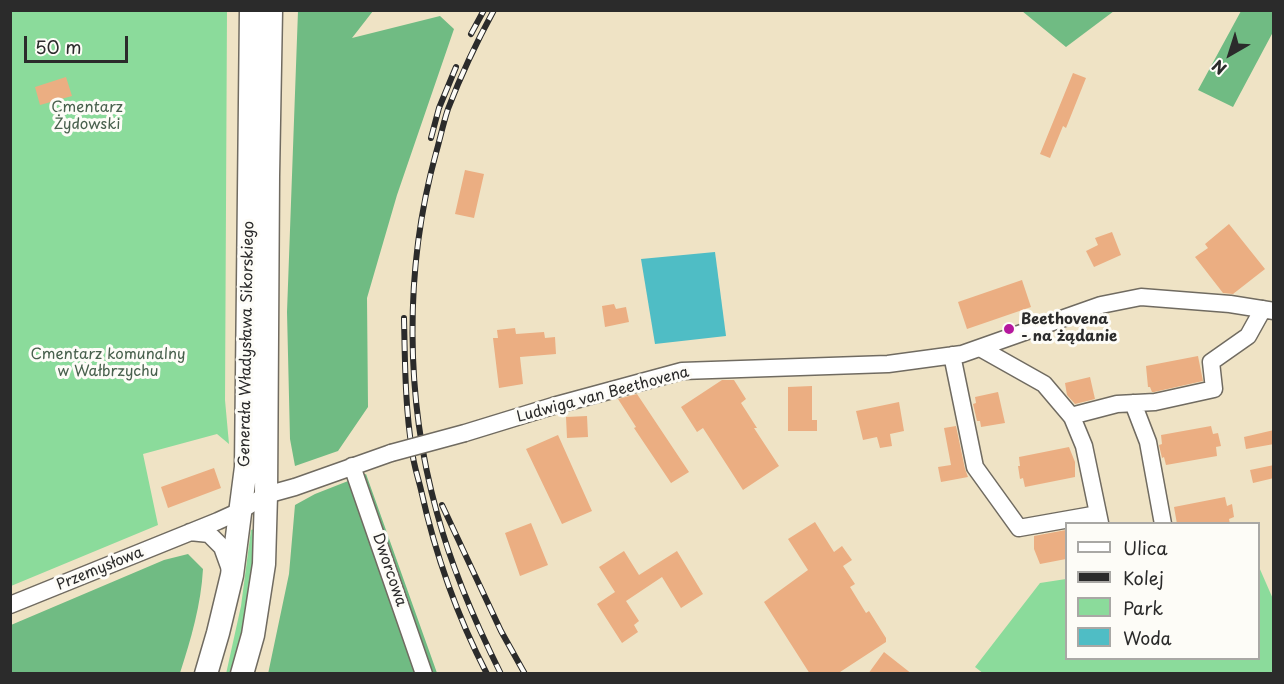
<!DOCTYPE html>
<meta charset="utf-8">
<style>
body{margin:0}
#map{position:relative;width:1284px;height:684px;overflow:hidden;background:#efe3c5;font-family:"Playpen Sans",sans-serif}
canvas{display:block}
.frame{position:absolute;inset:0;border:12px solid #2b2b2b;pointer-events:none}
.legend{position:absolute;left:1065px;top:522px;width:195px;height:138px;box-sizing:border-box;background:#fdfcf7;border:2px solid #a9a8a5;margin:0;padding:8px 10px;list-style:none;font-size:18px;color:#2b2b2b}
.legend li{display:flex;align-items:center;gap:12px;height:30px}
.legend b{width:30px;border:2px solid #a9a8a5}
.north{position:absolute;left:1200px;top:24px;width:60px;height:60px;-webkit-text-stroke:4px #fdfcf7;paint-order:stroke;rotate:219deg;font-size:16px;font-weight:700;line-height:24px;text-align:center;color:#2b2b2b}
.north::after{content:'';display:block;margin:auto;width:21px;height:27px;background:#2b2b2b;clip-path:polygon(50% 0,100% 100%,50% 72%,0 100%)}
.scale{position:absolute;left:24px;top:36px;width:104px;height:27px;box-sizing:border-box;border:3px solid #2b2b2b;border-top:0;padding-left:8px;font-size:18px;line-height:21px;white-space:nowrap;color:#2b2b2b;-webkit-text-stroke:4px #fdfcf7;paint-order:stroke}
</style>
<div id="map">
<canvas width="1284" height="684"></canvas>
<div class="frame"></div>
<ul class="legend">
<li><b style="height:8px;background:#fff"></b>Ulica</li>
<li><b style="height:8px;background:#2b2b2b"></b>Kolej</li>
<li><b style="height:16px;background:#8bdb9b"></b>Park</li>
<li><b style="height:16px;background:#4fbdc5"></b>Woda</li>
</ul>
<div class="north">N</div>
<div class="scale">50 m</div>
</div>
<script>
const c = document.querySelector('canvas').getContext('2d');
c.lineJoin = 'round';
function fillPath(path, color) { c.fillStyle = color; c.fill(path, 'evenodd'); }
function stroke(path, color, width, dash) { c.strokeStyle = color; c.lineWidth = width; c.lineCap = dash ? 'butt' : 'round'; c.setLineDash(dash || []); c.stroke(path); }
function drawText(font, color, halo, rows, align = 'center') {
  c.font = font + ' "Playpen Sans",sans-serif'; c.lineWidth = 6; c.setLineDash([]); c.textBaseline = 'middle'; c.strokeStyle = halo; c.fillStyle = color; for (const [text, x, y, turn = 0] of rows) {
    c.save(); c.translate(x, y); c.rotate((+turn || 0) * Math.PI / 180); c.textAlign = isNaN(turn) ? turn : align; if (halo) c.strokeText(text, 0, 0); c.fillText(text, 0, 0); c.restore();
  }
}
fillPath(new Path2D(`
 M11,11H227L225,400L229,444L217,434L143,454L158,525L11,586Z
 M254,529L257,531L247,608L232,673L226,674L241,606L251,530Z
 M1259,567L1273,599V673L984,674L975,667L1040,583L1066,579V658H1258Z`), '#8bdb9b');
fillPath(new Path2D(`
 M298,11H373L352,38L440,16L454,29L397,195L367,298L368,407L338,451L295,466L290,439L287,312Z
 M1022,11H1114L1066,47Z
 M1241,11H1273V32L1233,107L1198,90Z
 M366,474L437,673L268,674L289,574L295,505L315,494Z
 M188,554L203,569C201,605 191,639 180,673H11V625L164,560Z`), '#70bb83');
fillPath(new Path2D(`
 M715,252L726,336L655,344L641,259Z`), '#4fbdc5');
fillPath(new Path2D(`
 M1073,73L1086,78L1066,128L1063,126L1050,158L1040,154Z
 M66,77L72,96L40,105L35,87Z
 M465,170L484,174L474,218L455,214Z
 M1229,224L1265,269L1233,294L1223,293L1195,257L1208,248L1205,244Z
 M1112,232L1121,255L1094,267L1086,251L1098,245L1095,238Z
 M1022,280L1031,307L967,329L958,302Z
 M614,304L616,309L626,307L629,322L605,327L602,306Z
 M515,328L516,334L544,332L545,338L555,337L556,354L520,357L523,384L499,388L493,338H498L497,330Z
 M1198,356L1203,381L1154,392H1152L1150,387H1148L1146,366Z
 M1090,377L1095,399L1075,404L1067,395L1065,383Z
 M722,380H734L746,399L741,403L757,428H754L779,466L743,490L703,428L697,432L681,407Z
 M812,386V420H817V431H788V387Z
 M998,392L1005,423L981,427L980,421H977L973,404L976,403L975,397Z
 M637,394L689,472L671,483L634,428L636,427L618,399Z
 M899,402L904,431L890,434L892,446L880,448L877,437L863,440L856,411Z
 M587,416L588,437L567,438L566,417Z
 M956,426L965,469L968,477L941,482L938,467L951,465L944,428Z
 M1211,426L1213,434L1218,433L1221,446L1216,447L1217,456L1166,465L1164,457L1162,458L1159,445L1162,444L1161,435Z
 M1274,430V444L1246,449L1244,437Z
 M558,435L592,511L562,524L526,449Z
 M1069,447L1075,462V477L1025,487L1023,478L1020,479L1018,466H1020L1019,457Z
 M1274,465V478L1253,483L1250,470Z
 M214,468L221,488L168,508L161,487Z
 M1225,497L1227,506L1232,504L1234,517L1229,519L1230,524H1177L1174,507Z
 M815,522L834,552L842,546L852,560L843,566L855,584L850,587L866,613L869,611L886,638V642L837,674H810L764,602L808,570L788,539Z
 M531,523L548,565L520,576L505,533Z
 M1066,530V559L1040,564L1034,549V536Z
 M624,551L639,575L677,551L703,594L681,608L662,577L626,601L639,621L634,625L638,632L622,643L597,604L615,592L599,567Z
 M884,652L912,674H868Z`), '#ebae82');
const minor = new Path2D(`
 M980,348L1044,384L1072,417L1084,446L1100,523
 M952,355L975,467L1019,528L1098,514
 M1133,403L1148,442L1163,524
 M1071,416L1117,404L1155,402L1214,389L1211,362L1248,336L1263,309
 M465,433L553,406L682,371L888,364L962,354L1101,305L1141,297L1230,304L1274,311
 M352,466L424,674
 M190,532L209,534L222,547L231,572
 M10,605L218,521L240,511L266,495L295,487L391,453`);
const major = new Path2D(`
 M206,674L218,633L232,575L246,467L251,10
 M242,674L253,635L264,564L266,495L268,176L271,10`);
stroke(minor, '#706b61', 19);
stroke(major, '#706b61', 25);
stroke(minor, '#fff', 16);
stroke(major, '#fff', 22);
const rail = new Path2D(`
 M494,10C476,43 461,75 448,109C443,124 440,139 436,153C404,269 405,398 437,513C452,569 475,622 501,674
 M471,34L484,10
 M431,138L439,108L456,67
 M404,318C405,362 405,406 412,450C413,463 418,477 421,490C435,553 457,616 487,674
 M442,505L501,631L525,674`);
stroke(rail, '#2b2b2b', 6);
stroke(rail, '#fdfcf7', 4, [11]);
const minorBridge = new Path2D(`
 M391,453L465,433`);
stroke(minorBridge, '#706b61', 19, []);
stroke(minorBridge, '#fff', 16);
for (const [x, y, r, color] of [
 [1009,329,6,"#b5179e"]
]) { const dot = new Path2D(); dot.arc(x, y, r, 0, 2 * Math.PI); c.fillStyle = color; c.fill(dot); stroke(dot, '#fdfcf7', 2); }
drawText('15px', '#48604d', '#fdfcf7', [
 ["Cmentarz",87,108],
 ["Żydowski",87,125],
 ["Cmentarz komunalny",108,355],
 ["w Wałbrzychu",108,372]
]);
drawText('bold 15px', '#2b2b2b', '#fdfcf7', [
 ["Beethovena",1021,320],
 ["- na żądanie",1021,337]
], 'left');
drawText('15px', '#2b2b2b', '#fdfcf7', [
 ["Generała Władysława Sikorskiego",247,344,-89],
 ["Ludwiga van Beethovena",603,395,-15],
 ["Przemysłowa",100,569,-22],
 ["Dworcowa",389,570,71]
]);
</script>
